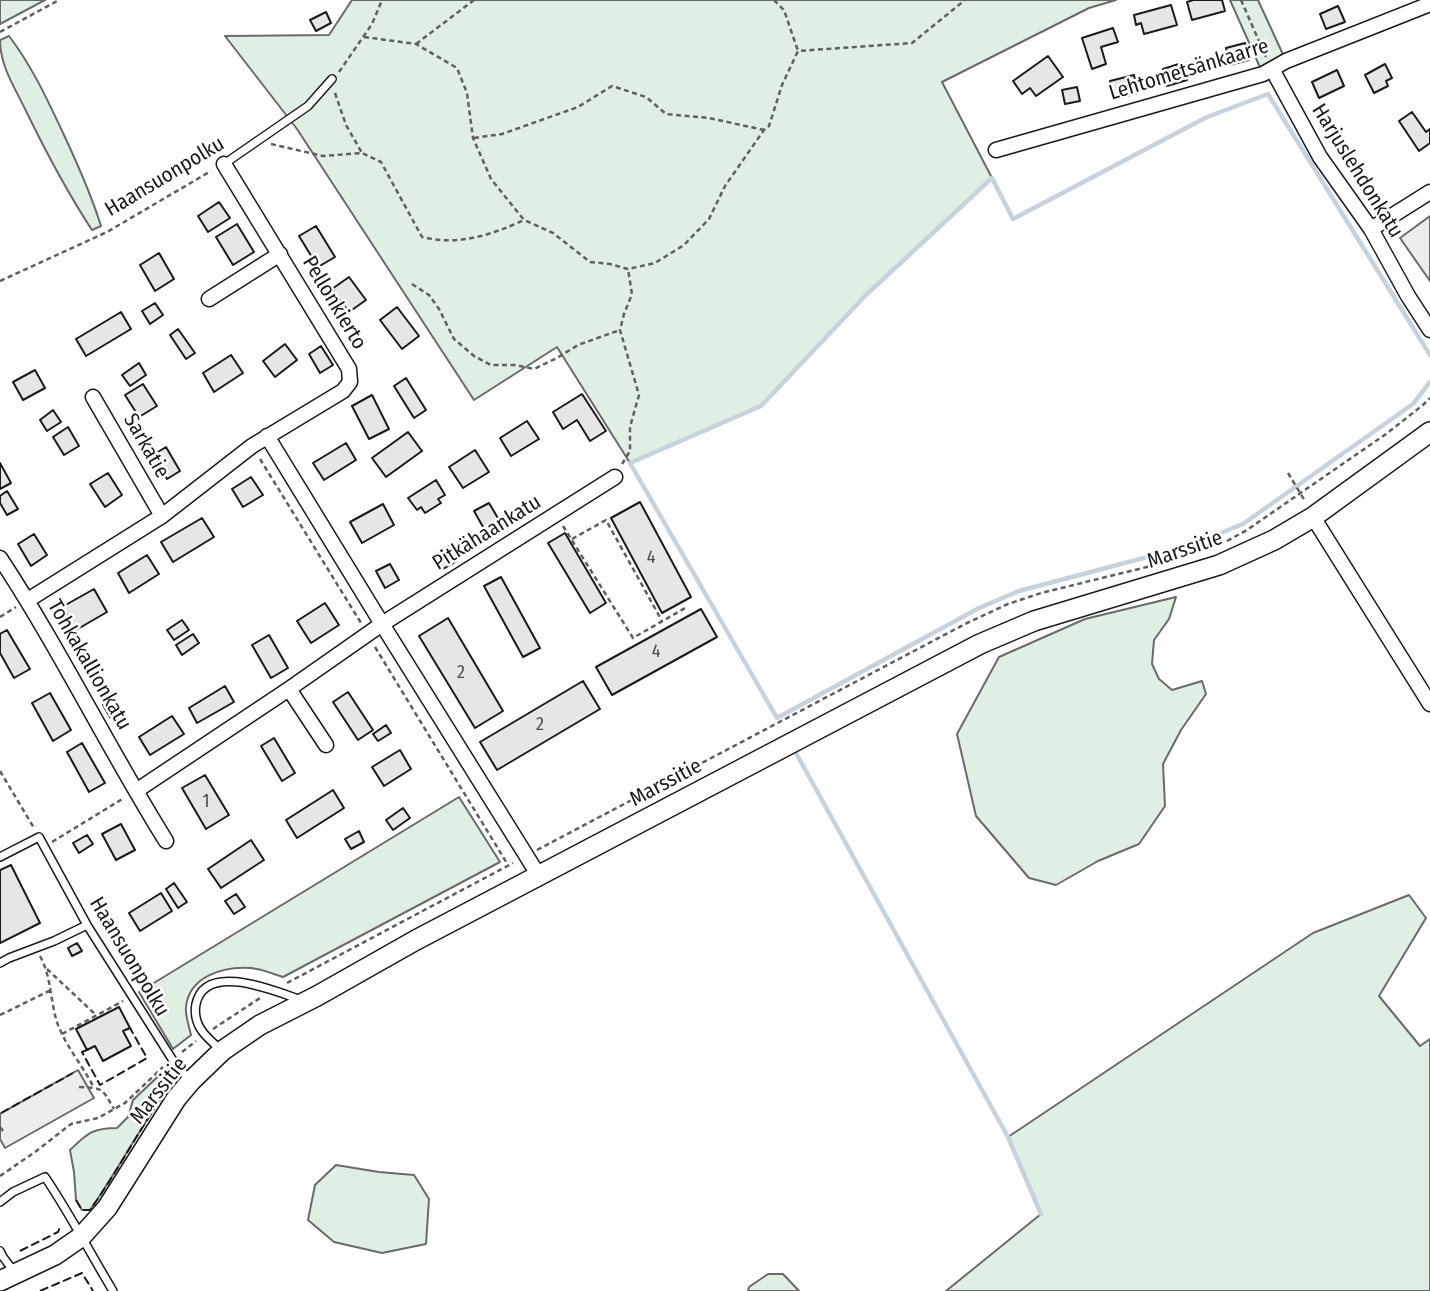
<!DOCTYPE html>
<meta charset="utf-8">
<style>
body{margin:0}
canvas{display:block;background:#fff}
</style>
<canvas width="1430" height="1291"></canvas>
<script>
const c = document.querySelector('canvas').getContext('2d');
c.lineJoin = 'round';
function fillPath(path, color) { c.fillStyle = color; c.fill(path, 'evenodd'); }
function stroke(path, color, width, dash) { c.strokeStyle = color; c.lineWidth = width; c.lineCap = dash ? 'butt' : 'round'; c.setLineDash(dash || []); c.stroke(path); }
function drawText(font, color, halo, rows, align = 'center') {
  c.font = font + ' "Fira Sans Condensed",sans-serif'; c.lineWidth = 5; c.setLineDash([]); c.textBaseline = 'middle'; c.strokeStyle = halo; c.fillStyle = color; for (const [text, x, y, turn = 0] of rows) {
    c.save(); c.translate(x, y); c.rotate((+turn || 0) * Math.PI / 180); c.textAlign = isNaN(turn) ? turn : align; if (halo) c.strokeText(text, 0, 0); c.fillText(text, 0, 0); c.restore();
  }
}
const green = new Path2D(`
 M0,0H45L0,24Z
 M352,0H1116L1089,8L942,82L992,178L866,295L761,406L630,463L557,347L474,400L297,129L225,36L329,35Z
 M1230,0H1258L1286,61L1263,74Z
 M9,36C32,66 48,101 64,135C78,165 91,194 101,226L92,230C67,192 46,152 26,111C15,88 0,66 0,40Z
 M1176,597L1169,619L1154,640L1152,664L1159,679L1172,690L1202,681L1206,694L1181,730L1163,764L1165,806L1139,844L1098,861L1056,885L1029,878L976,816L957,734L999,657L1085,619Z
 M459,797L500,862L283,977C273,974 262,969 251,968C224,966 189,976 186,1007C185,1015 189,1026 191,1035L173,1049L139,992Z
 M1409,895L1426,918L1379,996L1420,1046L1430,1039V1291H946L1041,1214L1008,1137L1313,933Z
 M168,1067L177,1077C144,1119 121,1166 90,1210H82L76,1200L74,1172L70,1150C87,1134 92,1128 117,1128L128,1117L133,1100Z
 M336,1165L379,1172L414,1175L429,1199L426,1244L382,1253L334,1242L308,1220L315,1185Z
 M768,1274H783L799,1291H748L749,1287Z`);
fillPath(green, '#e0efe3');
stroke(green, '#6a6a6a', 2);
const parking = new Path2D(`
 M1430,216V281L1400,238Z
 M78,1070L94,1098L5,1148L0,1139V1114Z`);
fillPath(parking, '#ededed');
stroke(parking, '#6a6a6a', 2);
stroke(new Path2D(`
 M1430,355L1268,94L1207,117L1013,219L992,178L866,295L761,406L630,463L777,718L979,608L1019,591L1189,546L1243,524L1413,404L1430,382
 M796,753L1008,1137L1041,1214`), '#c6d2dc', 4.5);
const building = new Path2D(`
 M1193,0H1222L1225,11L1192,20L1187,2Z
 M1171,5L1177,25L1144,34L1141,23L1136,25L1134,15Z
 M1338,6L1345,22L1326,29L1320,14Z
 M326,12L331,23L316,31L310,20Z
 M1113,28L1118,42L1101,47L1106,64L1092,69L1082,38Z
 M1245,43L1249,60L1230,65L1226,48Z
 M1048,56L1063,77L1036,96L1030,88L1022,94L1013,81Z
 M1182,63L1187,80L1167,86L1163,69Z
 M1385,64L1392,78L1386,81L1388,86L1374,93L1365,75Z
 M1337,70L1344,86L1319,98L1312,82Z
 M1134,75L1138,93L1115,99L1110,81Z
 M1077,87L1080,101L1065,104L1062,90Z
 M1412,112L1426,132L1430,129V143L1419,151L1399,121Z
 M219,202L230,218L208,232L198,216Z
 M237,224L254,252L233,265L216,237Z
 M316,226L335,257L318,267L299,236Z
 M159,253L174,279L155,291L140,265Z
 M349,277L366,300L349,312L332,289Z
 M155,303L163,315L150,324L142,311Z
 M397,307L419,336L402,349L380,320Z
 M121,312L131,329L86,356L76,339Z
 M178,329L195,353L186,359L170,335Z
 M285,344L297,360L275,377L263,361Z
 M321,346L333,365L320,373L309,354Z
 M231,355L243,373L214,392L203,373Z
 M139,363L146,375L130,386L122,375Z
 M35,370L45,388L23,400L13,382Z
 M406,378L426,410L414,418L394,386Z
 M143,384L157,406L139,417L125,395Z
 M582,394L606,431L590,441L577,420L563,429L553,412Z
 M372,395L389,429L369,439L352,406Z
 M53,410L61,422L47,431L40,420Z
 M527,421L539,439L511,456L500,438Z
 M68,427L79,446L64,455L53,437Z
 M408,432L422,451L386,477L372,458Z
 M346,443L356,460L324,480L313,463Z
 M166,447L180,471L167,479L153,455Z
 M475,450L489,472L463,488L449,467Z
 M0,463L11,483L0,489Z
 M108,473L122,495L105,507L90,484Z
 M251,477L263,495L243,507L232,489Z
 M436,480L445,495L438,499L441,503L425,513L421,507L417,510L408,498Z
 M7,491L18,509L7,515L0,503V496Z
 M640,502L691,597L662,613L611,518Z
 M489,503L502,525L487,534L474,511Z
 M383,504L394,525L362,543L350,522Z
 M202,518L214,537L173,562L161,542Z
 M565,533L606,603L590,613L548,543Z
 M34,534L47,555L31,566L18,544Z
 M449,546L457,561L443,569L434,555Z
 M147,555L159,574L129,593L118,573Z
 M390,564L399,580L385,588L376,571Z
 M501,577L540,648L523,657L484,586Z
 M94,589L107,612L76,630L62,607Z
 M325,603L339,625L311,643L297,621Z
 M701,609L717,637L612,695L596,667Z
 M448,618L503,711L475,728L419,636Z
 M182,620L189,630L174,640L167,630Z
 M7,630L30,669L14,678L0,653V634Z
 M193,634L199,643L182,655L176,645Z
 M269,635L288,668L271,678L252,645Z
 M583,681L600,709L497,770L480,742Z
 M225,686L234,702L197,723L189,708Z
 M348,692L373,730L358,740L333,702Z
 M50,693L71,730L53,741L32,703Z
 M113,700L120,712L110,717L103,705Z
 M172,716L184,734L150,755L139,737Z
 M386,725L391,733L378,741L373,734Z
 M274,738L295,773L282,781L261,746Z
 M82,743L105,783L89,792L67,752Z
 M400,750L411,769L384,786L372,767Z
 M205,775L229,815L206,829L182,788Z
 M333,790L344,808L297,838L286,820Z
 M403,808L410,818L393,830L386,820Z
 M121,824L135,850L116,860L102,834Z
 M359,831L364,842L351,849L345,839Z
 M87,835L93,844L79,853L73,843Z
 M251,840L264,860L221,888L208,869Z
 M11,865L40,923L0,943V870Z
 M174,883L187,902L178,908L166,889Z
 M161,893L172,911L140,931L129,913Z
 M236,894L245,907L234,914L225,901Z
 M77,943L82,951L72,956L68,948Z
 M119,1007L130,1028L123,1031L131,1046L103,1061L95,1046L87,1050L76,1029Z`);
fillPath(building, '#e6e6e6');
stroke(building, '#1a1a1a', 2);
const lane = new Path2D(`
 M224,164L308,106L332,79
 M0,857L39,837L87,925L172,1059L190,1081
 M0,963L9,958L54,941L87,925
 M220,1049C206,1037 192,1025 196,1004C205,961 275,991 301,1000
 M0,1202L13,1192L45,1177C70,1214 90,1253 113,1291
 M0,1251L3,1257L15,1273`);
const street = new Path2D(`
 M1272,69L1320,157L1371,229L1408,296L1430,330
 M996,150L1263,74L1286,61L1430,4
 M1371,229L1430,192
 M209,299L280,254
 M93,397L162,516
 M267,436L382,624L539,876
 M1313,517L1430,704
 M0,558C60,649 108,748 166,841
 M28,600L162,516L252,446L343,391L350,382L349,369L224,164
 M289,689L326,745
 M136,791L289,689L382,624L615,477`);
const secondary = new Path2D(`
 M0,1281L55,1255L81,1237L107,1208L176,1099L191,1081L222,1051L260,1025L317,996L416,940L980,644L1034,621L1219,565L1274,540L1313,517L1430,432`);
stroke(lane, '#1a1a1a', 10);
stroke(street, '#1a1a1a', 17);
stroke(secondary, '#1a1a1a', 22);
stroke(new Path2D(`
 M774,0L784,10L798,51
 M1241,0L1266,57
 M0,32L59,0
 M364,37L416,44L457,68L467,93L473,138L491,179L524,220L553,233L590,262L610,264L628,269L655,263L684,245L709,219L725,186L764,130L769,126L782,85L798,51L912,43L965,0
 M416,44L474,0
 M339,72L372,24L382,0
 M335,93L346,125L362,153
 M474,138L502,134L578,107L612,86L646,97L666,114L709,118L764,130
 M271,144L323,156L362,153L381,162L422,237C459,246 491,235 524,220
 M0,281L107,232L211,171
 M412,284L429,295L439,309L454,339L474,356L491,365H515L534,369L557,358L578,345L620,330
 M260,459L361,623
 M622,464L630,451V427L639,395L620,330L624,314L632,294L628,269
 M1288,473L1305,501
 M563,526L633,638L685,608
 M572,539L606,520L662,621
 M1227,541L1247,530L1386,434L1423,405L1430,398
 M0,617L16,607
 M375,647L508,865
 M0,771L34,828
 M52,842L124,798
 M537,850L967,623L1008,604L1041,593L1155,565
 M40,956C52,978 50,1003 58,1025C67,1048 83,1066 94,1088
 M47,969L96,1015
 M287,983L513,863
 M0,1015L51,990
 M213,1029L260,998
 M62,1034L123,1001
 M182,1052L196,1041
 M79,1087C103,1088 102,1088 114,1109
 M0,1127L3,1131
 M0,1176L35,1152L71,1124L98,1118L125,1103L163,1067`), '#5f5f5f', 2.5, [5, 3.5]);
stroke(lane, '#fff', 7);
stroke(street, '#fff', 14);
stroke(secondary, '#fff', 19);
stroke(new Path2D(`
 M87,1050L82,1052L100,1085L147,1058L130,1028
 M1,1113L73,1073
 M76,1200L82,1210H90C121,1167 144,1119 177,1077L168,1067
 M20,1251L58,1232L60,1227
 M40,1291L82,1273L93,1291`), '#1a1a1a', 2, [9, 3.5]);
drawText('18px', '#4d4d4d', null, [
 ["4",651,558],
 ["4",656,652],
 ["2",461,673],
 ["2",540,725],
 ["1",206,802]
]);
drawText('21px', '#1a1a1a', '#fff', [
 ["Lehtometsänkaarre",1189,70,-17],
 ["Harjuslehdonkatu",1357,171,58],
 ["Haansuonpolku",165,177,-31],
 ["Pellonkierto",334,303,59],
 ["Sarkatie",146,446,60],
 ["Pitkähaankatu",487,533,-32],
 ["Marssitie",1185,550,-19],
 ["Tohkakallionkatu",89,665,60],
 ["Marssitie",666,783,-28],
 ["Haansuonpolku",129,957,59],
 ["Marssitie",159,1091,-52]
]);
</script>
